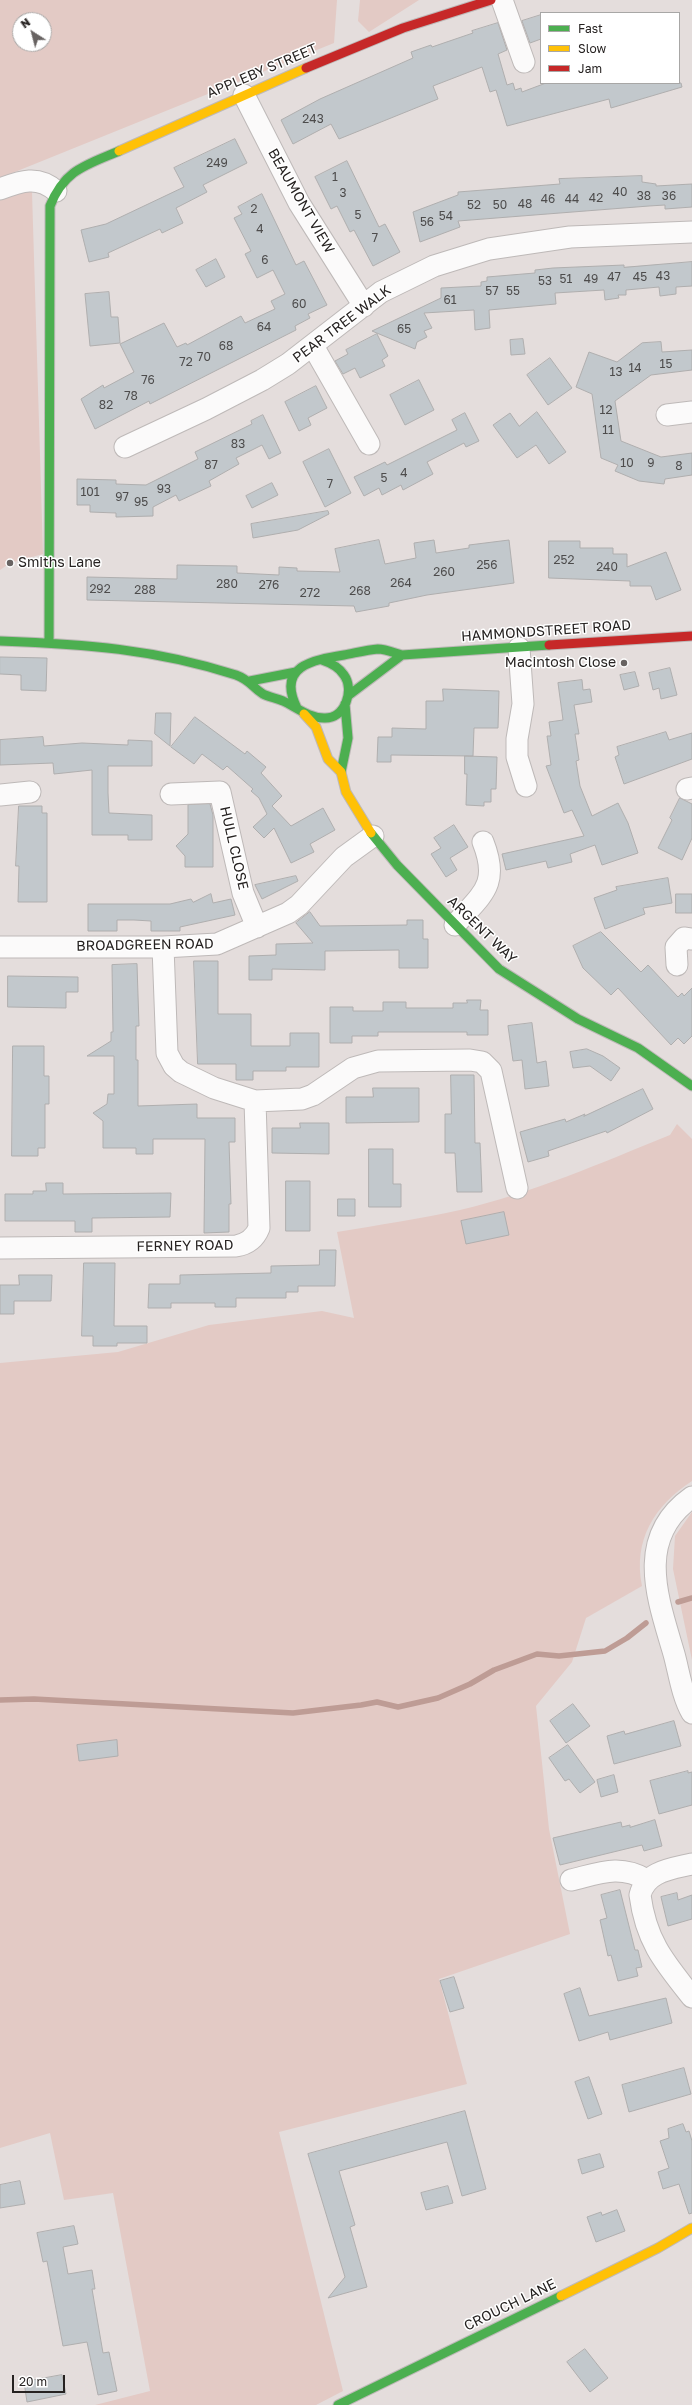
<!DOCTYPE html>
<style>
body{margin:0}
#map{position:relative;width:692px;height:2405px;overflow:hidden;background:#e4dddc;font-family:"Golos Text",sans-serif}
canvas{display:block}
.legend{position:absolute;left:540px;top:12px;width:140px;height:72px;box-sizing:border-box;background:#fff;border:1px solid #a8a7a6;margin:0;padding:5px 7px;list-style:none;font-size:12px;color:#262221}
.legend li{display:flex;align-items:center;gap:8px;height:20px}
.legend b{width:20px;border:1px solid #a8a7a6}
.north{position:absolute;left:12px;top:12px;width:40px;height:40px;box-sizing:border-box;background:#fff;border:1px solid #a8a7a6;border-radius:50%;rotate:324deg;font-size:11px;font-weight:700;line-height:16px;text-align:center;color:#262221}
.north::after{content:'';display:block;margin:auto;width:14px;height:18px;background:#686362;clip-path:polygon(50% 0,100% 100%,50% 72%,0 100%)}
.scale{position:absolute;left:12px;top:2375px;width:53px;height:18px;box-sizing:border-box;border:2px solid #262221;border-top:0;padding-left:5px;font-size:12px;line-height:14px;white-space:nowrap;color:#262221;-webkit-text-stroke:3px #fff;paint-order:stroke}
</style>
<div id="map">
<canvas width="692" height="2405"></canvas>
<ul class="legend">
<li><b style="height:5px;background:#4caf50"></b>Fast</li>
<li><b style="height:5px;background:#ffc107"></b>Slow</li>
<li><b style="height:5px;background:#c62828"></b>Jam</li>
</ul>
<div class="north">N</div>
<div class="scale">20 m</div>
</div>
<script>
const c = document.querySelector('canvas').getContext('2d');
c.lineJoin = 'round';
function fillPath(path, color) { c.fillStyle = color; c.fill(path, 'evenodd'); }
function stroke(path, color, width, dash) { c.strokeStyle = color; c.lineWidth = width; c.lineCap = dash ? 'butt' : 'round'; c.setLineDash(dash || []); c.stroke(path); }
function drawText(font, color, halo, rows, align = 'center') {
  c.font = font + ' "Golos Text",sans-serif'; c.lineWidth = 3; c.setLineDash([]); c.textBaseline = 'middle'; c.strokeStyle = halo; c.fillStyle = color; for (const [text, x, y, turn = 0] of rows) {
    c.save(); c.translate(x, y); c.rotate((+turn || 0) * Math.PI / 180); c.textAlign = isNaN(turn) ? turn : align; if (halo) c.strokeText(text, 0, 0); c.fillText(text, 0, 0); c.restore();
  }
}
fillPath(new Path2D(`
 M0,0H337L334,43L0,178ZM20,20H44V44H20Z
 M360,0H419L369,32L358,21Z
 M27,190L32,192L43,554L10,563L0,570V200Z
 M677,1124L692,1139V1481C654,1506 633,1540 642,1586L586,1618L572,1662L536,1706L549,1829L570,1934L439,1979L467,2084L279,2132L343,2391L316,2405H95L150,2391L113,2193L64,2200L50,2133L0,2148V1363L118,1352L209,1325L322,1311L354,1318L337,1232C378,1225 420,1219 460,1210C532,1193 601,1163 670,1135Z
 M692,1512V1660L673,1569L675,1536Z`), '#e3cac5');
stroke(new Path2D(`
 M678,1602L692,1598
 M0,1700L34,1699L293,1713L361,1705L377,1702L398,1707L438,1698L470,1684L494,1670L537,1654L559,1656L605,1651L627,1638L646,1623`), '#be9c95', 5.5);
const building = new Path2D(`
 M541,15V39L530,43L522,21Z
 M498,23L507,50L498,54L507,85L513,83L515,90L521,88L522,92L546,83H681L682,87L611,108L609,99L507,126L496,90L490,92L482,67L433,86L438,99L339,139L331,124L293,144L281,120L320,99L413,58L411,52L431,45L432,47L473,33L472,31Z
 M235,139L247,163L203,185L207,192L176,208L183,223L162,233L160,229L108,253L109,257L89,262L81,230L106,224L184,187L174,168Z
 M347,161L379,227L385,224L400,252L373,266L354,230L350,232L337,206L331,209L315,177Z
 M642,176V182L656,184V186L692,184V207L665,209V205L649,206L458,221L460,227L420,242L413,212L458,195V192L560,184L559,179Z
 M262,194L296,265L304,261L327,305L308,314L310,318L295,326L296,330L150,404L149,401L95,429L81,399L103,385L104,388L134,372L120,344L164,323L177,347L186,343L187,345L241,316L245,323L275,309L271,301L285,294L273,270L257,278L245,254L251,251L234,218L242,214L238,207Z
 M216,259L225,277L206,287L196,270Z
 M692,262V286L676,287V294L660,296L659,287L626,290V295H618L619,298L605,300L604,290L555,293L556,304L489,310L490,328L475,330L474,310L424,313L432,328L424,331L427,337L417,342L415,349L372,331L441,298V288L481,286V282L487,281V277L535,273V270L553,268L624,265V267Z
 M109,292L111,317H118L120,343L90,346L85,294Z
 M377,334L388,356L382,360L385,366L360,378L355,368L343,374L335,361L348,354L346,350Z
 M523,339L525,354L511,355L510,340Z
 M661,342L662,352L692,350V370L651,375L615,401L621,441L661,457L692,453V475L665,479L664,484L639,481L615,471L618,465L601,458L592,394L576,387L589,352L617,362L642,343Z
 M550,358L572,388L548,405L527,375Z
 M419,380L434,410L405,425L390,395Z
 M316,386L327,408L308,418L311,425L299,431L285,402Z
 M537,412L566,452L549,464L536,445L517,458L493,425L510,413L519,426Z
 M465,413L479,441L466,447L464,443L427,462L433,474L403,490L401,485L382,495L379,488L364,496L354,477L385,462L387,465L457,430L452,420Z
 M263,415L281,453L269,459L262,445L236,458L239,464L209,481L211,486L179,501L176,495L153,507V516L116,517V513L90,512V505H77V479L116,480V484L146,485L198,459L195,452L252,424L251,421Z
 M329,449L351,493L325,507L303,462Z
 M272,483L278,495L252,508L246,496Z
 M328,511L329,514L298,530L253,538L251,524Z
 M379,540L385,564L416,558L414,543L434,540L436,553L469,548V545L509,540L514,583L427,595L389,603V606L356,612L354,606L87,600V577L177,579V565L237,566V573L279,575V567L297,568V571L340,572L335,549Z
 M549,541H580V548H613V554H627V567L666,552L681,590L656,600L651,586H630V581L549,578Z
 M0,657L47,658L46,691L21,690V675L0,674Z
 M670,668L677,695L661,699L659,688L653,690L649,673Z
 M635,672L639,686L624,690L620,675Z
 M582,680L583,690L590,689L592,702L574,705L579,734H575L579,760L576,761L580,786L592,816L618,803L628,823L638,853L602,865L595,845L570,854L572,862L548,868L546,861L506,870L502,854L584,836L572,810L564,813L546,766L551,765L547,736H551L549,722L563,720L558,683Z
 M443,689L499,691L498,728H474L473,756L391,755V762H377L378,737H392V728L426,729V701H443Z
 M156,713H171L170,746L155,734Z
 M195,717L245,754L247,751L266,767L261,773L282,796L272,806L291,826L323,808L335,830L310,844L314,852L291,863L274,828L264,838L253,827L267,814L259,798L251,791L253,789L227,766L223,770L202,754L194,764L171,747Z
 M666,732L669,740L692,733V759L624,784L615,757L619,755L617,747Z
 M43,737L44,746L82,743L128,745V740L152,741V766H108V793L109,813L152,815V840H128V835H92V770L54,774L53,763L0,765V740Z
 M465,756L497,757L496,789H491V802H484V806L466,805L467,774H465Z
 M680,798L692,804V838L682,860L658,848L672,820L670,818Z
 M210,804L213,815V867H185V856L176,846L188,834V805Z
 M19,806H42V813H47V902H18L19,866H16Z
 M454,825L468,847L450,858L457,870L446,877L431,854L441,848L434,838Z
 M296,876L298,881L262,899L255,885Z
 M668,878L672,903L643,908L645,914L605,929L594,898L617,890L616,887Z
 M211,894L213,903L231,899L235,915L180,927V931H151V921L134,920H117V931H88V904H170L191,899L193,902Z
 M676,894H692V913H676Z
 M310,912L320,926L407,925V920H423V939H428V968H399V950L325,951V970L272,969V980H249V956L276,955V944L313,943L296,923Z
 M601,932L641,972L648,965L678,997L682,993L684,996L692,988V1036L684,1044L678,1038L671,1045L618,988L611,995L583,968L573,946Z
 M194,961H218V1014H251V1046H290V1033H319V1067H286V1071H253V1080H236V1064H198Z
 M137,964L139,1026H136V1060H138V1106L197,1104V1118H235V1142H229L231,1204H229V1232L204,1233L205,1139H153V1154H136V1148H103V1121L93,1113L107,1104L108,1094H114V1056H87L111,1041V1032H113L112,965Z
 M8,976L78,977V992H66V1008L8,1007Z
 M467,1000H481L480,1010H488V1035H467V1032H378V1036H352V1043H330V1007H353V1011H383V1002H406V1008H453V1003H467Z
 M532,1023L537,1063L546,1061L549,1086L525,1089L522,1060L513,1061L508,1026Z
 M13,1046H44V1076H49V1104H45V1148H38V1156H12Z
 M587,1049L603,1056L620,1068L611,1081L590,1066L573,1068L570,1052Z
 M451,1075H474L475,1143H480L482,1192H457L455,1153H445V1114H451Z
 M373,1088H419V1122L346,1123V1097H373Z
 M643,1089L653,1109L607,1133L606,1131L548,1151L549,1156L528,1162L520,1132L565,1119L566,1122L585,1114L584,1116Z
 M300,1123H329V1154L272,1153V1128H300Z
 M369,1149H393V1184H401V1207H369Z
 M286,1181H310V1231H286Z
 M46,1183H63V1194L171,1193L170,1217L92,1218V1232H75V1221H5V1194H33V1191H46Z
 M338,1199H355V1216H338Z
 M504,1212L509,1235L466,1244L461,1221Z
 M320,1250H336L335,1286H298V1292H286V1298H236V1307H215V1303H171V1308H148L149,1284H180V1275L271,1273V1266L319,1265Z
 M84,1263H115L114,1326H147V1343H117V1346H93V1336H82Z
 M19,1275H52L51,1301H14V1314H0V1285H19Z
 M573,1704L590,1726L566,1743L550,1721Z
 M674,1721L681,1746L614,1764L607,1736L624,1731L625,1734Z
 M117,1740L118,1756L79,1761L77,1745Z
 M568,1745L595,1782L580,1793L569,1779L565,1781L549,1758Z
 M688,1771V1773L692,1772V1805L659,1814L650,1781Z
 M614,1775L618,1792L601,1797L597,1780Z
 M655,1820L662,1846L644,1851L642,1845L560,1865L553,1838L621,1822L622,1827L630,1825V1827Z
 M620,1890L635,1950H638L642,1967L636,1968L638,1976L618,1981L611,1955L608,1956L600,1920L607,1918L601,1895Z
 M677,1893L678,1900L692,1895V1919L668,1926L661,1897Z
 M454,1977L464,2008L450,2012L440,1981Z
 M580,1988L589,2016L666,1998L672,2023L610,2040L608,2032L579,2041L564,1994Z
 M684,2068L691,2094L629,2112L622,2085Z
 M589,2077L602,2114L588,2119L575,2082Z
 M465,2111L486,2189L462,2196L447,2142L339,2171L355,2225L350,2227L367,2287L328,2298L345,2277L308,2154Z
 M683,2124L686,2132L689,2131L692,2141V2213L689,2214L679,2184L663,2189L658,2172L669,2168L660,2141L669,2138L668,2129Z
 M600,2154L604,2167L582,2174L578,2160Z
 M20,2181L25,2204L0,2208V2185Z
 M448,2186L453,2203L426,2210L421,2193Z
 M617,2210L625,2231L596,2242L587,2217L601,2212L602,2215Z
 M74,2226L78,2244L63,2247L68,2274L92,2270L95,2289H92L103,2353L109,2352L117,2391L98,2395L87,2342L63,2346L47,2261L43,2262L37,2233Z
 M585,2349L608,2378L590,2392L567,2362Z
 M62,2375L66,2394L27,2402L24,2382Z`);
fillPath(building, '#c2c8cc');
stroke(building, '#afaeae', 1);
const street = new Path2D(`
 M502,0L524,62
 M244,95L299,203L364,306
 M0,189C21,181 38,175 56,191
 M313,346L369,444
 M667,415L692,412
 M125,447L206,409L262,380L288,364L381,292L434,266L489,249L570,237L692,232
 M519,648L523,704L517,739V757L526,786
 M687,789L692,788
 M171,794L220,792L243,893L257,927
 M0,795L30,792
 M455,925C482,894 500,885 483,842
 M0,947H163L217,944L288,913L299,905L344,857L373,836
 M163,947L167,1053L174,1066L181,1072L214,1088L255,1101L302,1099L313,1095L353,1068L378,1061L470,1060L482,1062L491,1071L517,1188
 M677,965L676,947L684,938L692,939
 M0,1248L236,1246C248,1244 255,1238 259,1228L255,1101
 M692,1497C634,1538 658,1599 674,1654C679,1672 682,1696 692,1713
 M692,1864C671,1869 646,1871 640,1895C646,1941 664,1962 692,1997
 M571,1880C600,1873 620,1864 647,1880`);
const fast = new Path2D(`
 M0,641C84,644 155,649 236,675C250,680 252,687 263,694C269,697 276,698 283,701C296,707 309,718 324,718C345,719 355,690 344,675C339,667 331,663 322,660
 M49,643L50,206C64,170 86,165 119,151
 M250,681L296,672
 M349,695L402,655
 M297,708C276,666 313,660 344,655C355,653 367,650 378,649C385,649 395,653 402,655L549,645
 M341,772L348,738L345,704
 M371,833L397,865L499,969L578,1019L638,1048L692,1086
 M338,2405L561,2296`);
const slow = new Path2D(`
 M119,151L306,68
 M304,714L316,727L328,759L341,772L346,792L371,833
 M561,2296L658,2248L692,2228`);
const jam = new Path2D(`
 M306,68L403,28L491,0
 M549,645L692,636`);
stroke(street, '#beb9b8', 23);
stroke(fast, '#beb9b8', 11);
stroke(slow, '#beb9b8', 11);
stroke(jam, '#beb9b8', 11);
stroke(street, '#fbfafa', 21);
stroke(fast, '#4caf50', 9);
stroke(slow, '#ffc107', 9);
stroke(jam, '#c62828', 9);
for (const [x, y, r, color] of [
 [10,563,4,"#686362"],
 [624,663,4,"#686362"]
]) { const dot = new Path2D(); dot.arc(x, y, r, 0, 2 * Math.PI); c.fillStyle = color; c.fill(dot); stroke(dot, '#fff', 1.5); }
drawText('12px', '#4d4c4c', null, [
 ["243",313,119],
 ["249",217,163],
 ["1",335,177],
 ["40",620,192],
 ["3",343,193],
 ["38",644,196],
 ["36",669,196],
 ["42",596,198],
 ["46",548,199],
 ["44",572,199],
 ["48",525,204],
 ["52",474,205],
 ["50",500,205],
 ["2",254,209],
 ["5",358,215],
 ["54",446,216],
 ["56",427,222],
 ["4",260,229],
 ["7",375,238],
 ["6",265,260],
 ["43",663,276],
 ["47",614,277],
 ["45",640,277],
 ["51",566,279],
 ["49",591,279],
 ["53",545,281],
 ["57",492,291],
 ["55",513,291],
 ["61",450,300],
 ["60",299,304],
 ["64",264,327],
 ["65",404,329],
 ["68",226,346],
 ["70",204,357],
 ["72",186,362],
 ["15",666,364],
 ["14",635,368],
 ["13",616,372],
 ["76",148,380],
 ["78",131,396],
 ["82",106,405],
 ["12",606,410],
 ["11",608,430],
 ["83",238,444],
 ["10",627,463],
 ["9",651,463],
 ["87",211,465],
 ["8",679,466],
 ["4",404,473],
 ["5",384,478],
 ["7",330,484],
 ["93",164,489],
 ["101",90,492],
 ["97",122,497],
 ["95",141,502],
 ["252",564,560],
 ["256",487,565],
 ["240",607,567],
 ["260",444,572],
 ["264",401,583],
 ["280",227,584],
 ["276",269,585],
 ["292",100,589],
 ["288",145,590],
 ["268",360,591],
 ["272",310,593]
]);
drawText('14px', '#262221', '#fff', [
 ["APPLEBY STREET",262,71,-23],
 ["BEAUMONT VIEW",301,201,60],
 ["PEAR TREE WALK",342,324,-37],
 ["HAMMONDSTREET ROAD",546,631,-4],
 ["HULL CLOSE",234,848,77],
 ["ARGENT WAY",482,930,44],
 ["BROADGREEN ROAD",145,945,-1],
 ["FERNEY ROAD",185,1246,-1],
 ["CROUCH LANE",510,2305,-26]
]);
drawText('14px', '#262221', '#fff', [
 ["Smiths Lane",18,563],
 ["Macintosh Close",616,663,"right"]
], 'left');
</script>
